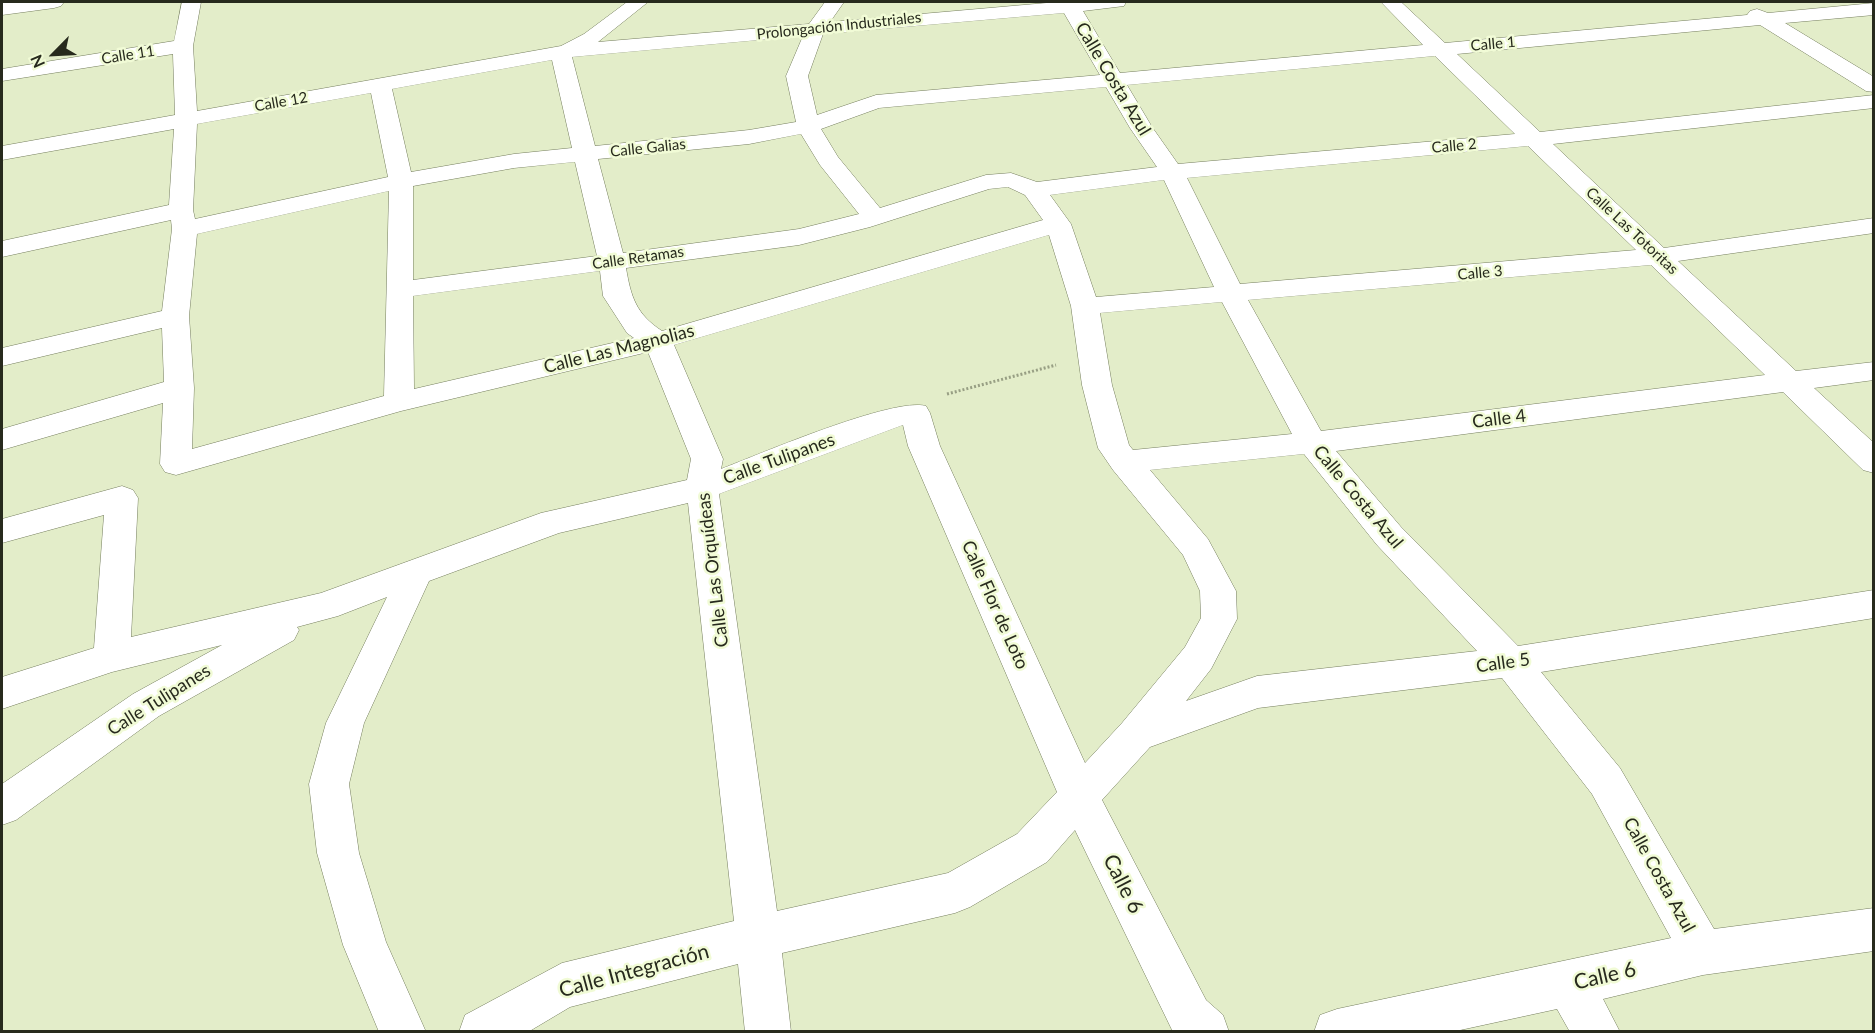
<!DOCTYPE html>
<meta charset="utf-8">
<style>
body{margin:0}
#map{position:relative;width:1875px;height:1033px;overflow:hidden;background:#e3edc9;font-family:Lato,sans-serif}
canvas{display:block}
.frame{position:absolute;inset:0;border:3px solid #272a1d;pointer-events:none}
.north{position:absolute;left:24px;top:24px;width:60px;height:60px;-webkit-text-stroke:4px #f1fbd6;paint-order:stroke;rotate:246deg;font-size:16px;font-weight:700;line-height:24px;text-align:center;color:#272a1d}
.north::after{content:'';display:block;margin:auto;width:21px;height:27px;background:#272a1d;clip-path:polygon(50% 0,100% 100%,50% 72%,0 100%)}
</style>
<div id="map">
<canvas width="1875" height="1033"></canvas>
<div class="frame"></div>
<div class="north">N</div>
</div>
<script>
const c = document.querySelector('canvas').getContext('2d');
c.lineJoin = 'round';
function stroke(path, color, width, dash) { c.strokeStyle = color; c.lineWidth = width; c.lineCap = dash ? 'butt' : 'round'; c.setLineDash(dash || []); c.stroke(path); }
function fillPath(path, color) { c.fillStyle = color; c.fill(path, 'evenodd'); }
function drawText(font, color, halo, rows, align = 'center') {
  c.font = font + ' Lato,sans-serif'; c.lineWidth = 5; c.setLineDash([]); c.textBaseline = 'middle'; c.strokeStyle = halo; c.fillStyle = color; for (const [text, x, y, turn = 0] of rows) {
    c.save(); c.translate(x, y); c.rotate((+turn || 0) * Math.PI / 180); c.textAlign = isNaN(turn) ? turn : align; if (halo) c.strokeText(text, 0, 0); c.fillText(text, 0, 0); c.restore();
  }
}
const minor = new Path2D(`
 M15,2H64L61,6L54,8L2,15V3Z
 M182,2H201L193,46L197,111L561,46L584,34L627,2H648L598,42L809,24L825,2H844L830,22L1058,2H1126L1124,6L1083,11L1120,73L1423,45L1381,2H1401L1445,43L1747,15L1750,11L1757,9L1768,13L1874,3V15L1785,23L1874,77V92L1866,91L1760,25L1457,54L1540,132L1874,95V108L1553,144L1664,248L1874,218V233L1678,261L1796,371L1874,362V380L1814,388L1874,443V473L1863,470L1783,392L1336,451L1401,527L1518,646L1874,590V618L1541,672L1620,768L1714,929L1874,908V951L1703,975L1603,999L1620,1032H1570L1557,1009L1451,1032H1314L1320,1015L1337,1009L1671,938L1592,794L1502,678L1258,708L1150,747L1102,800L1206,1000L1223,1015L1229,1032H1173L1075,830L1047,862L970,907L955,913L782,953L791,1032H745L738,964L570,1007L528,1032H459L465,1015L562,963L734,921L688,503L559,533L429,581L364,723L349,784L359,853L386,942L426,1032H379L343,945L317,853L309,784L326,723L387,597L338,616L297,627L299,630L294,640L159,716L16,820L2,825V784L133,694L222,645L112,672L2,709V677L94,648L104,515L2,543V519L122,486L133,490L138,498L131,637L321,593L541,513L687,480L691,459L648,352L401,411L176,475L165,472L160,464L163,403L2,450V429L164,382L162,328L2,366V348L162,311L172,229L171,220L2,257V241L169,205L174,129L2,160V146L175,115L173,54L2,81V69L174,41ZM1064,13L1100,75L876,95L817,115L808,76L823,34ZM803,36L786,76L796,122L749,130L595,146L572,57ZM1435,56L1515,134L1178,164L1152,127L1127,85ZM552,60L572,148L514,154L411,172L392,89ZM1106,87L1130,128L1157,167L1037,182L1011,173L986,175L880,208L838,157L821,129L879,108ZM371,93L388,177L195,219L193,210L197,124ZM801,134L820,165L859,214L799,229L623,253L598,159L749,144ZM1528,146L1636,250L1240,284L1187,178ZM575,162L597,256L413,280V186L514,168ZM1164,180L1214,287L1096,297L1071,224L1050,195ZM1008,187L1025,195L1043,220L662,331C636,314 631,297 626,268L799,245L870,227L989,189ZM389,191L384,396L192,449L194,388L189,316L197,234ZM1049,235L1071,306L1082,385L1098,448L1113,470L1183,555L1200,591L1201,618L1185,647L1122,723L1085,763L940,446L930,413L926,406C893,397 760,454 721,469L723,459L674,345ZM1651,265L1765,375L1321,431L1248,300ZM600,271L603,296L627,333L634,338L414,389L413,296ZM1222,302L1292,434L1133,450L1129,445L1112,385L1100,313ZM903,425L908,446L1057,792L1017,834L948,873L777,911L719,494ZM1304,454L1377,545L1477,651L1257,676L1186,701L1211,669L1237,619L1236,591L1208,539L1150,470Z`);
stroke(minor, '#757e5e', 1);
stroke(new Path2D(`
 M947,394L1056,365`), '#989f84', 3, [2, 2]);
fillPath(minor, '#fff');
drawText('15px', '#272a1d', '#f1fbd6', [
 ["Prolongación Industriales",839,26,-6],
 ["Calle 1",1493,44,-5],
 ["Calle 11",128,55,-9],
 ["Calle 12",281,102,-10],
 ["Calle 2",1454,146,-5],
 ["Calle Galias",648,148,-6],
 ["Calle Las Totoritas",1632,231,43],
 ["Calle Retamas",638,258,-8],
 ["Calle 3",1480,273,-5]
]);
drawText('18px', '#272a1d', '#f1fbd6', [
 ["Calle Costa Azul",1113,79,59],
 ["Calle Las Magnolias",619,349,-14],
 ["Calle 4",1499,419,-7],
 ["Calle Tulipanes",779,459,-20],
 ["Calle Costa Azul",1358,497,50],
 ["Calle Las Orquídeas",713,570,-97],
 ["Calle Flor de Loto",995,605,66],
 ["Calle 5",1503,663,-8],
 ["Calle Tulipanes",159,700,-32],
 ["Calle Costa Azul",1659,875,61]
]);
drawText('21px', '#272a1d', '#f1fbd6', [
 ["Calle 6",1123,884,63],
 ["Calle Integración",634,971,-15],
 ["Calle 6",1605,976,-13]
]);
</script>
